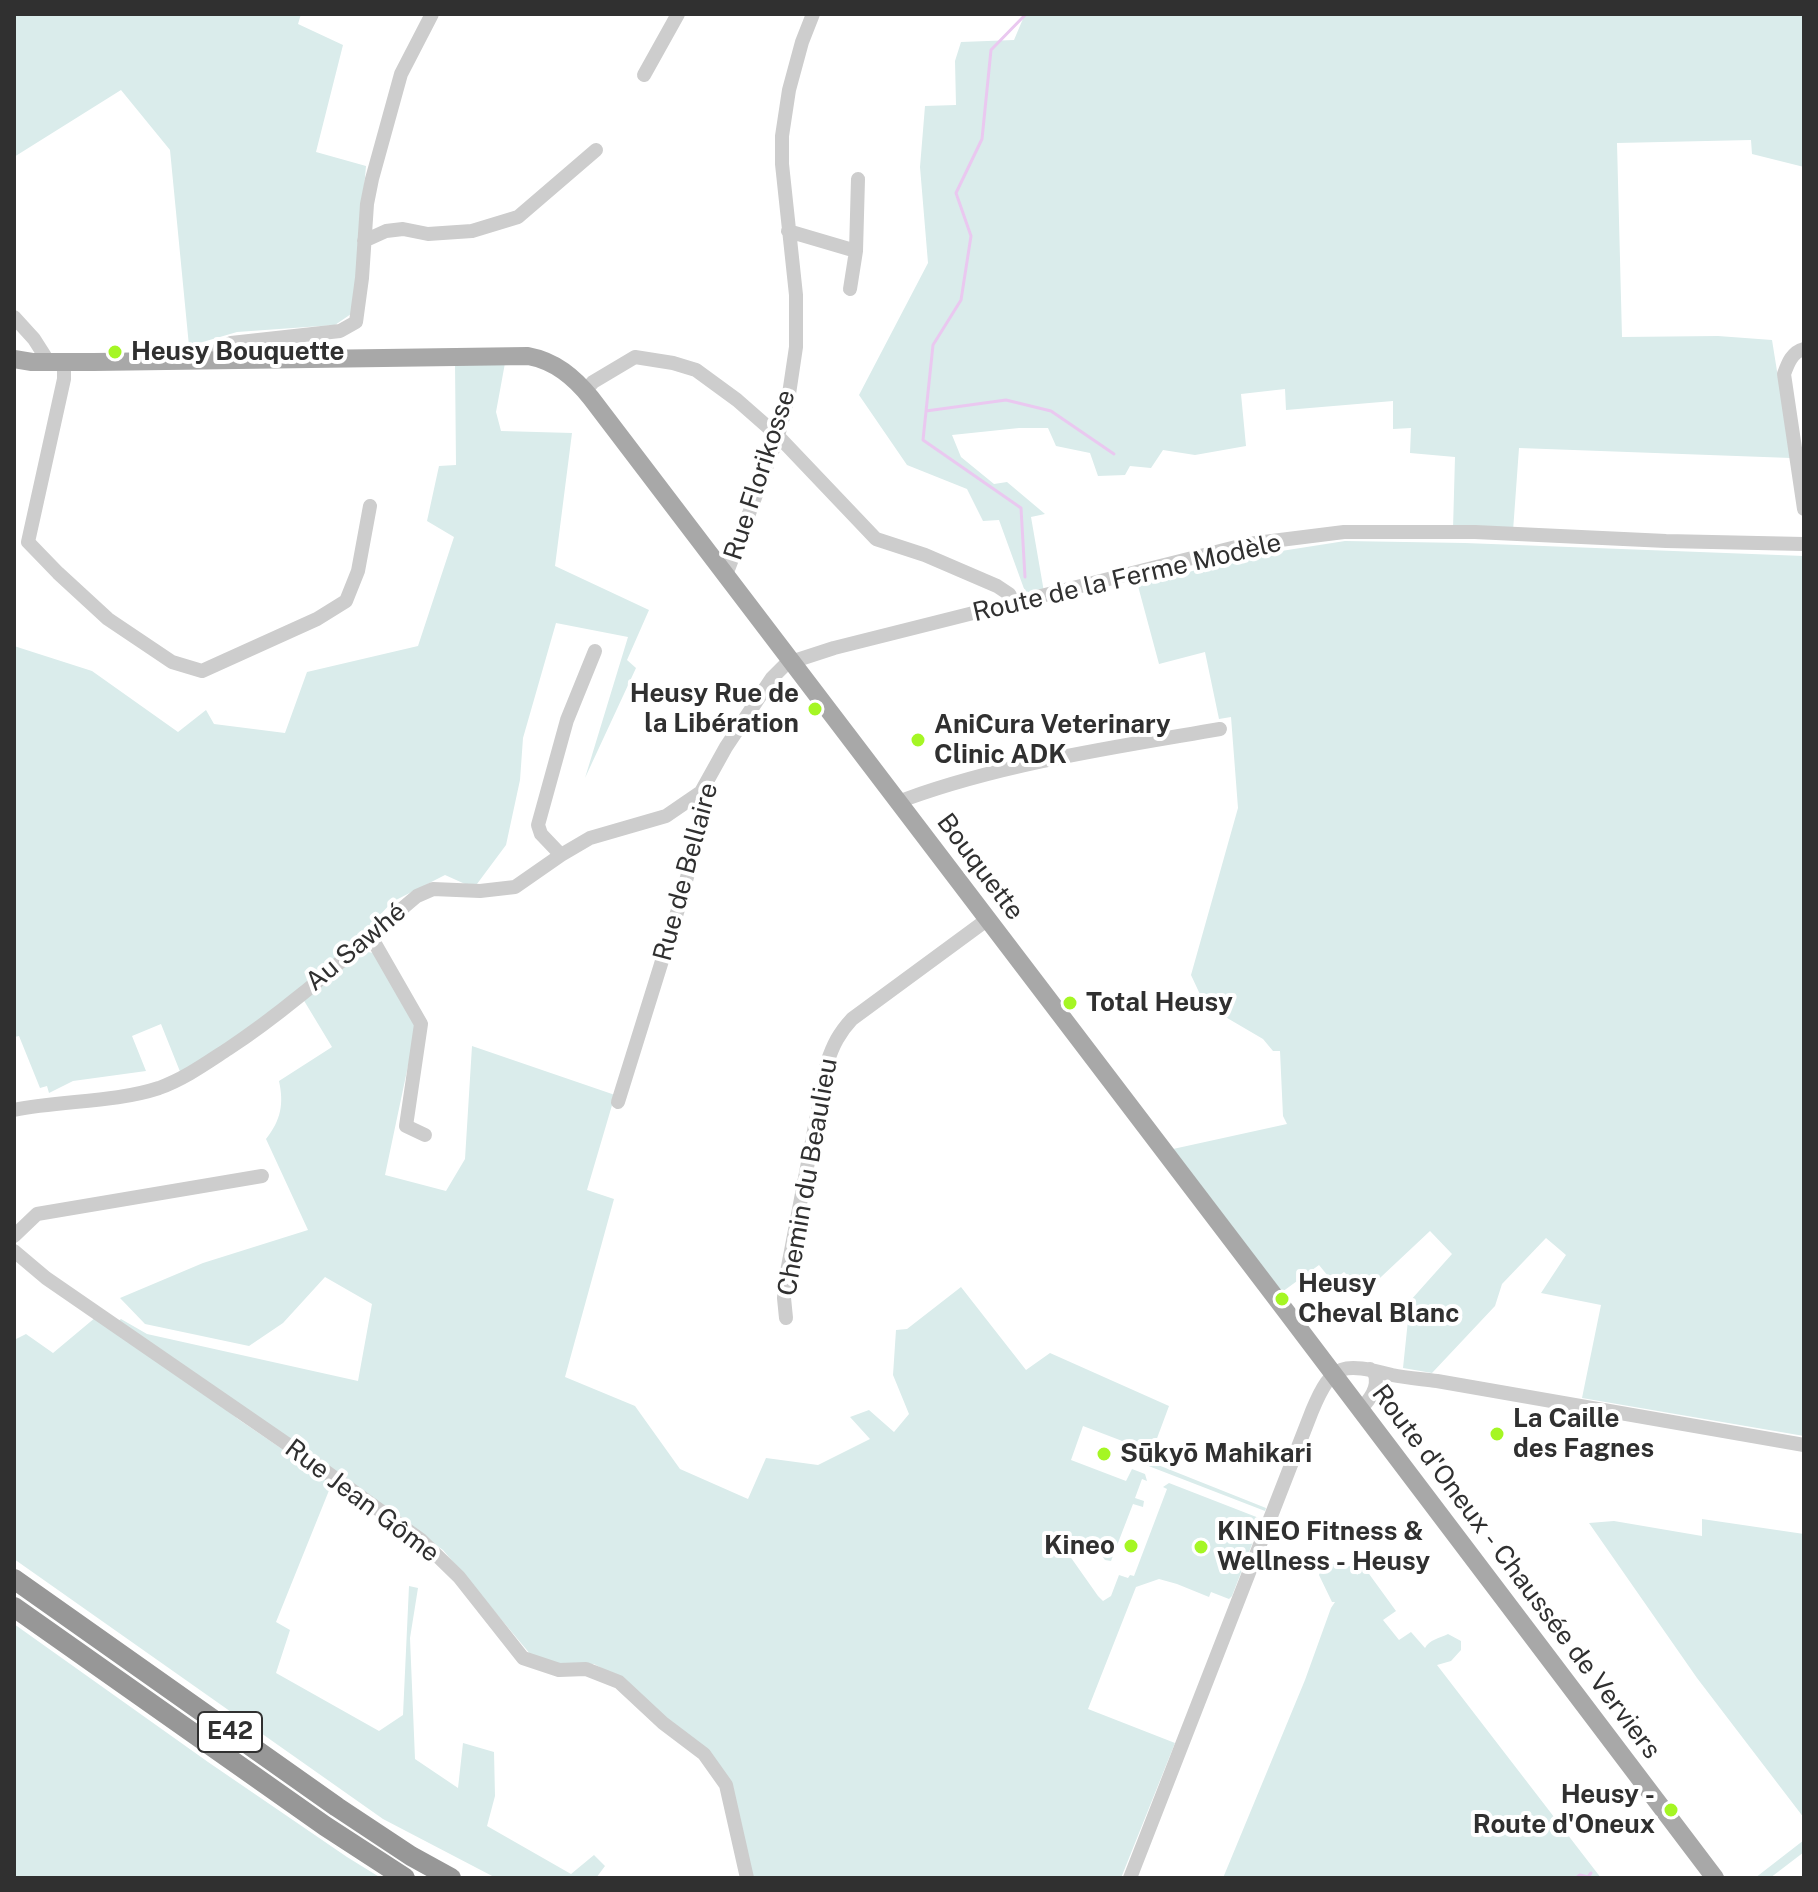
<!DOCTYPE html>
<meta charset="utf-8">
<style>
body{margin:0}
#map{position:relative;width:1818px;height:1892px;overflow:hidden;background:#fff;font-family:"Public Sans",sans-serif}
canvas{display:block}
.frame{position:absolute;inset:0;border:16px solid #303030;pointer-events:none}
</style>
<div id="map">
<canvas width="1818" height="1892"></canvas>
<div class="frame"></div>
</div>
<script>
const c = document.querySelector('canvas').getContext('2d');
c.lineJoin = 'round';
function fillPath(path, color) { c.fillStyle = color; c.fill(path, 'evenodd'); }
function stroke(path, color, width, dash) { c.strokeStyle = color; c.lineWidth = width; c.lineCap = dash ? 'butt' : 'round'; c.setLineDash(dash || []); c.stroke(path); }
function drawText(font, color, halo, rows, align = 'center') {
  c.font = font + ' "Public Sans",sans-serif'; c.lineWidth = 8; c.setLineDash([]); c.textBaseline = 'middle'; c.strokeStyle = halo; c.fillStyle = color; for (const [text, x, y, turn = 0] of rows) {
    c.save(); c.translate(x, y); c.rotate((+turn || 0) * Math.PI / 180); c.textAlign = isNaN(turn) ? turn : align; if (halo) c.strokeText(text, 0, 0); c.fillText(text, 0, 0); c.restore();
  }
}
fillPath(new Path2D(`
 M14,14H301L298,24L343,45L316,152L366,166L356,282L351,314L335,325L237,332L189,346L170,150L121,90L14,157Z
 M1025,14H1804V167L1752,154L1751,140L1617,143L1622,337L1718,336L1772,340L1791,458L1519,448L1513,531L1453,529L1455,457L1410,453L1411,428L1393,429V401L1286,410L1285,389L1241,394L1246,446L1195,455L1163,450L1151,468L1130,466L1125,475L1098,476L1090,453L1056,446L1048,428H1019L952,435L961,457L994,484L1007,482L1045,514L1031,517L1044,592L1027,597L999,520L983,521L967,489L907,465L859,395L928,263L920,167L925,106L956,105L955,61L961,42L1014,40Z
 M505,363L496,412L501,431L572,433L555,566L649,610L627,660L636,668L585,778L628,637L556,623L523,738L520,780L506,845L474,888L445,875L392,902L355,942L262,1024L181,1074L161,1024L132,1036L146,1071L73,1081L49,1093L47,1086L40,1088L19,1036L14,1037V646L92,671L178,732L206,710L214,724L285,733L307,672L418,646L454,537L427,521L439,466L456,465L455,364Z
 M1345,541L1465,543L1804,556V1436L1582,1398L1601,1305L1541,1293L1566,1255L1546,1238L1502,1284L1495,1306L1432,1373L1403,1368L1410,1301L1452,1254L1430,1231L1365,1292L1344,1272L1332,1281L1319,1265L1282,1292L1173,1149L1287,1124L1283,1116L1280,1051H1273L1263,1039L1205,1005L1191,975L1238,808L1231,717L1219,719L1205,652L1159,664L1138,586L1243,557Z
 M361,951L374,953L416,1028L385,1175L446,1191L465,1159L472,1046L615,1095L587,1190L614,1199L565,1377L635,1406L680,1469L748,1499L766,1458L818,1465L870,1439L850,1417L869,1410L894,1432L909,1414L893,1375L896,1330L907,1329L961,1287L1026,1370L1050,1353L1169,1406L1156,1441L1153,1463L1266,1508L1265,1511L1133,1460L1138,1447L1083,1426L1071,1460L1126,1481L1132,1469L1145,1474L1147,1481L1142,1479L1135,1498L1144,1501L1143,1507L1133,1504L1111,1561L1105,1560L1093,1544L1081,1538L1067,1552L1098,1596L1103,1601L1111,1596L1119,1575L1128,1578L1130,1575L1134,1576L1167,1489L1163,1487L1169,1483L1259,1518L1261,1521L1232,1596L1229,1599L1211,1592L1209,1597L1177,1584L1159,1579L1136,1587L1088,1709L1175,1743L1121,1878H752L731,1784L619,1678L594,1664L557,1665L531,1655L443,1550L117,1322L121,1319L147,1334L358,1381L372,1304L325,1277L283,1323L249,1346L145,1324L120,1298L203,1263L308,1230L266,1139C281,1120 284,1104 279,1081L332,1047L303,999Z
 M96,1317L182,1374L238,1419L332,1483L276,1622L290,1630L276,1673L379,1731L403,1715L409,1586L418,1588L410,1638L415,1759L458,1788L463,1743L494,1752L495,1796L487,1826L571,1874L594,1855L605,1866L596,1878H496L383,1819L14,1559V1340L26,1334L53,1353Z
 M1702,1519L1804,1534V1818L1697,1678L1589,1523L1614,1521L1702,1536Z
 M1327,1564H1335L1343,1568L1354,1565L1357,1575L1364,1567L1396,1611L1383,1620L1399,1640L1411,1632L1425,1648C1429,1640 1440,1638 1448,1634L1461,1641V1650L1451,1661L1437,1665L1601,1878H1223L1305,1680L1331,1608L1335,1602H1332L1319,1575L1323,1566Z
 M14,1624L208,1762L347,1857L381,1878H14Z
 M1804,1840V1852L1770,1878H1755Z`), '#daeceb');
stroke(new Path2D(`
 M926,411L1006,400L1051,411L1114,454
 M1025,577L1021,508L923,440L933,345L961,300L971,236L956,193L982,139L991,50L1026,14
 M1576,1878L1580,1875L1588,1877L1591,1873`), '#eac8f0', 3);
stroke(new Path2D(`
 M644,75L678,14
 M788,231L856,251
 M364,241L386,231L403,229L428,234L472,231L518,217L596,150
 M850,289L856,251L858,179
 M14,317L34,339L48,361
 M1804,349C1792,352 1788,363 1784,374L1804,509
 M215,360L219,349L231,343L340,331L356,322L362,278L367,204L372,179L401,74L432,14
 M64,362V379L28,542L58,573L108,619L172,662L202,671L317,619L346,601L358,571L370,506
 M585,391L593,382L635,357L673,363L696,370L737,400L778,436L876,539L925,555L997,586L1009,594L1015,603
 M726,575L778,436L789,394L796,347V295L782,164V136L789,90L802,42L813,14
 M900,803L906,799C1005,763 1116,747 1220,729
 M561,855L541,834L538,825L567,720L595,651
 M370,935L421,1024L406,1126L425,1135
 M618,1102L680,903L699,833L701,792L726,747L772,678L784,666L791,662L834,648L1248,544L1344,532H1475L1666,541L1804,544
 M14,1110C61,1100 113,1103 159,1088C184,1079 205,1064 228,1049C295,1005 355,948 417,896L433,889L480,891L515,887L561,855L590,838L666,816L701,792
 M14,1236L37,1214L262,1176
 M14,1251L46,1278L300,1453L421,1540L459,1577L523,1658L559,1670L586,1669L619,1682L663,1723L704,1754L726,1785L747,1878
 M786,1318L784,1298L786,1277L827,1063C833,1045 839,1033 852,1019L988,919
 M1360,1410C1370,1399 1379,1388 1375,1374L1370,1369
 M1130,1878L1312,1411C1333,1361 1343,1363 1392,1375C1406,1378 1422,1379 1437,1381L1804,1445`), '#cdcdcd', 14);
stroke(new Path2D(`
 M14,359L32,362H94L528,356C555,361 574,377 591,398L1279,1302L1715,1878`), '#a8a8a8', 18);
stroke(new Path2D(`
 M14,1579L337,1807L411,1856L451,1878
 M14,1607L325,1826L405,1878`), '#979797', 20);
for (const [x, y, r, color] of [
 [115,352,8,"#a5f624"],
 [815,709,8,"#a5f624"],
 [918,740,8,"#a5f624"],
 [1070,1003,8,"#a5f624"],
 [1282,1299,8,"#a5f624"],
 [1497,1434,8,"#a5f624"],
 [1104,1454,8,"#a5f624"],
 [1131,1546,8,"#a5f624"],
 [1201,1547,8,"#a5f624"],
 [1671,1810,8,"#a5f624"]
]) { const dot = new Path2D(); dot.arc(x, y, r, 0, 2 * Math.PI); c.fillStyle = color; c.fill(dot); stroke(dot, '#fff', 3); }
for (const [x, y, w] of [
 [230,1732,64]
]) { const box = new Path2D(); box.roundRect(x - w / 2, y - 20, w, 40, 6); c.fillStyle = '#fff'; c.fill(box); stroke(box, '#303030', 2); }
drawText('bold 24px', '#303030', null, [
 ["E42",230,1732]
]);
drawText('bold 26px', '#303030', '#fff', [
 ["Heusy Bouquette",131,352],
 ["Heusy Rue de",799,694,"right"],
 ["la Libération",799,724,"right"],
 ["AniCura Veterinary",934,725],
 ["Clinic ADK",934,755],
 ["Total Heusy",1086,1003],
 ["Heusy",1298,1284],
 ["Cheval Blanc",1298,1314],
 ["La Caille",1513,1419],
 ["des Fagnes",1513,1449],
 ["Sūkyō Mahikari",1120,1454],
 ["KINEO Fitness &",1217,1532],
 ["Wellness - Heusy",1217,1562],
 ["Kineo",1115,1546,"right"],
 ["Heusy -",1655,1795,"right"],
 ["Route d'Oneux",1655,1825,"right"]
], 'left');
drawText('26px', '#303030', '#fff', [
 ["Rue Florikosse",760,475,-72],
 ["Route de la Ferme Modèle",1127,578,-13],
 ["Bouquette",980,867,53],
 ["Rue de Bellaire",686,872,-75],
 ["Au Sawhé",356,947,-40],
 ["Chemin du Beaulieu",808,1177,-80],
 ["Rue Jean Gôme",362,1501,37],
 ["Route d'Oneux - Chaussée de Verviers",1516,1572,53]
]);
</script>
